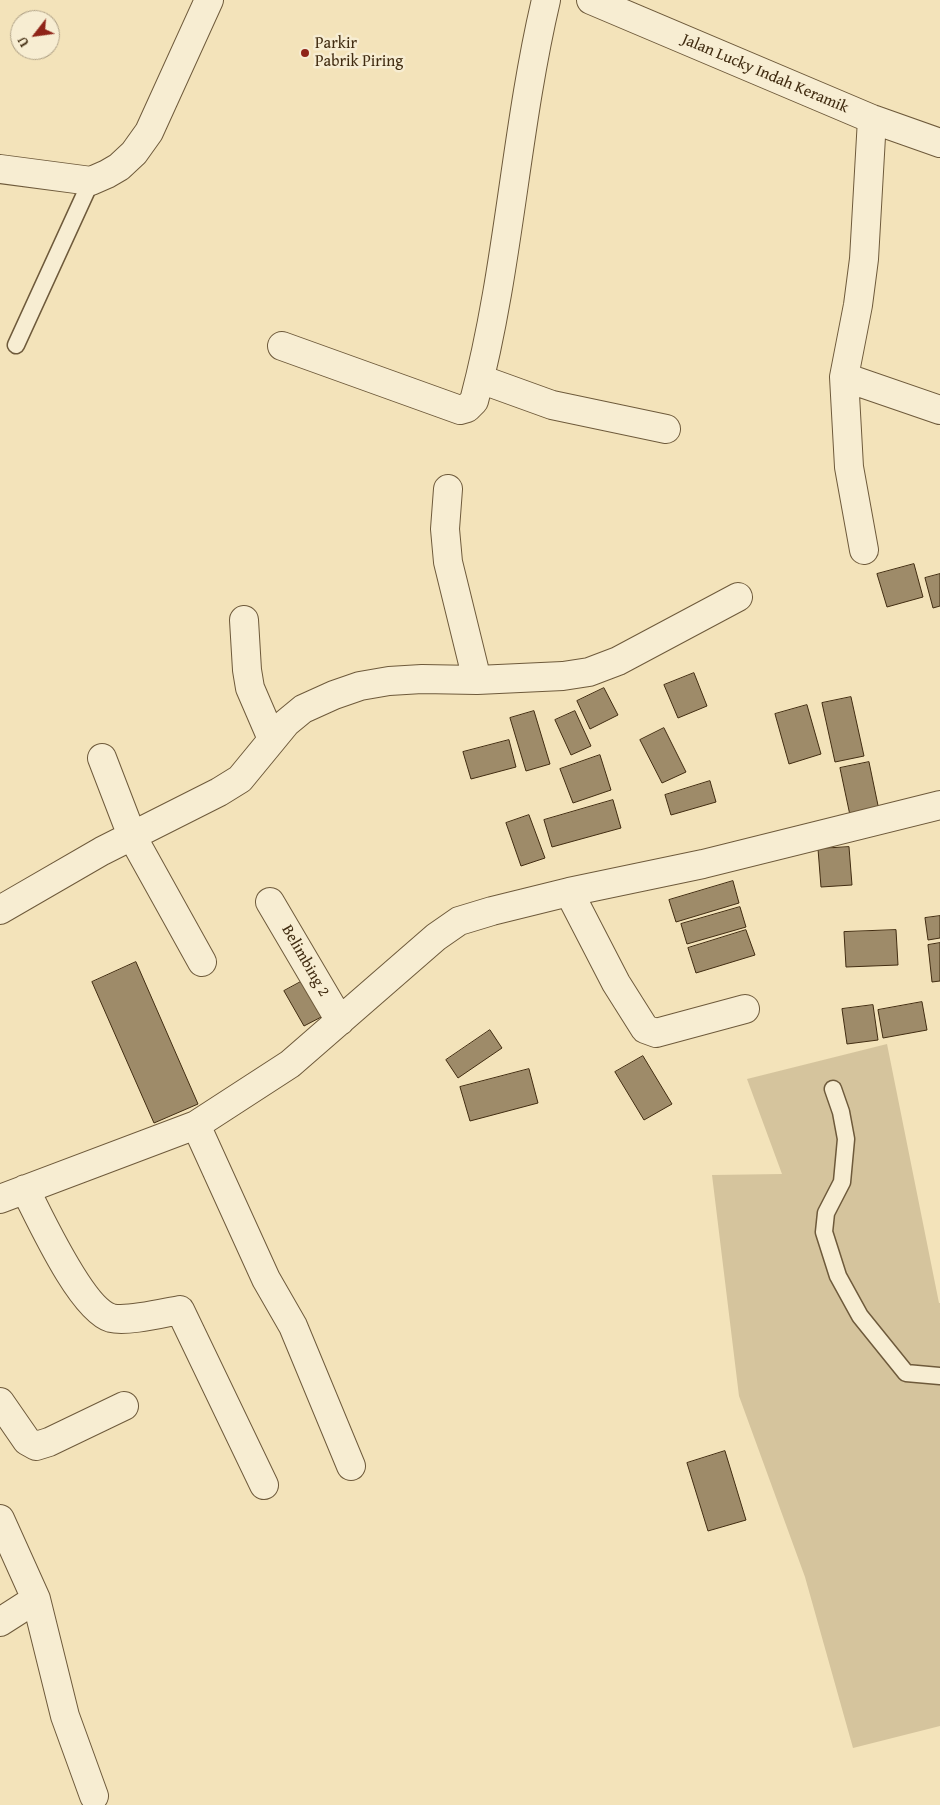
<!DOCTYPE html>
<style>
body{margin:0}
#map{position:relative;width:940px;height:1805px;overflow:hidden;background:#f3e3ba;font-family:"Gentium Book Plus",serif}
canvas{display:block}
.north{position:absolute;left:10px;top:10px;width:50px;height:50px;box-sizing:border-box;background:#f7edd2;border:1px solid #aea085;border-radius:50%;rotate:240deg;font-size:14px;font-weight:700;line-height:20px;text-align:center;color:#412c11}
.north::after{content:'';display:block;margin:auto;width:18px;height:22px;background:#8f2418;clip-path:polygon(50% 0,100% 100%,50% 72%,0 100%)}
</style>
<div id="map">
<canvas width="940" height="1805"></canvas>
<div class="north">U</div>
</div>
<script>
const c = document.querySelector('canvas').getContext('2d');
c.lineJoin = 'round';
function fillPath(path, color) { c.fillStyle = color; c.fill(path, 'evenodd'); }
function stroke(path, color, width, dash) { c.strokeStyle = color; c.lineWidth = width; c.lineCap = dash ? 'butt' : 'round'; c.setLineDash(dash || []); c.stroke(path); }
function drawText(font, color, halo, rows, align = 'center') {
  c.font = font + ' "Gentium Book Plus",serif'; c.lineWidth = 5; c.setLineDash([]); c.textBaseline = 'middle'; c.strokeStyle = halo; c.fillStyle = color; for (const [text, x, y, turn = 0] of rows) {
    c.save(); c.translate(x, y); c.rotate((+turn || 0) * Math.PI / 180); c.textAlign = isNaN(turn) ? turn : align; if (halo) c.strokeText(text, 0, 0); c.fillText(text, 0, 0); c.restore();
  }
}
fillPath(new Path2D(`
 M887,1044L939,1303H940V1726L853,1748L805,1577L739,1396L712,1175L782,1174L747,1079Z`), '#d5c49d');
const building = new Path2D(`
 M914,564L923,597L887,607L877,574Z
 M940,574V606L933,608L925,578Z
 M694,673L707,706L678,718L664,685Z
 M604,688L618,715L590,729L577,701Z
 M851,697L864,756L835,762L822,703Z
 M807,705L821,754L789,764L775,714Z
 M534,711L550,764L526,771L510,718Z
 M575,711L591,746L571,755L555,720Z
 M664,728L686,772L662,783L640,740Z
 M509,740L516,767L471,779L463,752Z
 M600,755L611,790L573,803L560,769Z
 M869,762L880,815L851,820L840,768Z
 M710,781L716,802L671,815L665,795Z
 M613,800L621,828L552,847L544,820Z
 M529,815L545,858L521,866L506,823Z
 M849,847L852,885L821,887L818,849Z
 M733,881L739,903L676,922L669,900Z
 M740,907L746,927L687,944L681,924Z
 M940,916V938L928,940L925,918Z
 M746,930L755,955L696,973L688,948Z
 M896,930L898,965L846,967L844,932Z
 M940,943V981L932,982L928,945Z
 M136,962L198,1104L154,1123L92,982Z
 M308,978L327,1014L304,1026L284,991Z
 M922,1002L927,1030L883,1038L878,1010Z
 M873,1005L878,1040L847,1044L842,1009Z
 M490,1030L502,1048L458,1078L446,1060Z
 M643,1056L672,1104L644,1120L615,1072Z
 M529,1069L538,1103L470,1121L460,1087Z
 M725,1451L746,1520L708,1531L687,1463Z`);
fillPath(building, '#9e8b69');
stroke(building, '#412c11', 1);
const lane = new Path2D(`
 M16,345L91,181
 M833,1089L841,1112L846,1139L842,1182L826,1213L824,1232L838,1276L860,1316L906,1373L940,1376`);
const street = new Path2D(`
 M591,0L872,119L940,143
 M0,169L91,181L107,174L119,167L134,153L149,132L209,0
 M282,346L460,410L467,408L474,401C509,270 515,132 546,0
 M844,377L940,410
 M480,379L552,405L666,429
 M448,489L445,529L448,562L477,680
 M864,550L849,467L844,377L858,305L864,259L872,119
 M244,620L247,670L250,688L272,739
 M102,758L132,836L202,962
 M569,892L616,983L645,1029L656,1033L745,1009
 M270,902L340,1021
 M0,910L102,851L219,792L240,779L286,723L303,709L334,695L360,686L389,681L422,679L477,680L563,676L589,672L618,661L738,597
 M196,1125L266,1279L293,1326L351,1466
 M25,1189C40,1218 81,1309 111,1318C127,1322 163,1313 180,1310L264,1485
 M0,1199L196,1125L290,1064L436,937L459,921L492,911L569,892L703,864L940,805
 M0,1402L27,1441L36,1446L49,1442L124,1406
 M0,1519L36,1599L65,1716L94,1796
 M0,1622L36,1599`);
stroke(lane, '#6e5a3b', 19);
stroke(street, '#6e5a3b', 30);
stroke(lane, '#f7edd2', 16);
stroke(street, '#f7edd2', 28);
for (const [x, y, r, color] of [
 [305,53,5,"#8f2418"]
]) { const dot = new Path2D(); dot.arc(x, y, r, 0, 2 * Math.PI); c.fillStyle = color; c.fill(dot); stroke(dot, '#f7edd2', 2); }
drawText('16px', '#412c11', '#f7edd2', [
 ["Parkir",315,44],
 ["Pabrik Piring",315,62]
], 'left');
drawText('16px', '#412c11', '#f7edd2', [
 ["Jalan Lucky Indah Keramik",765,74,23],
 ["Belimbing 2",305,961,60]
]);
</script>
